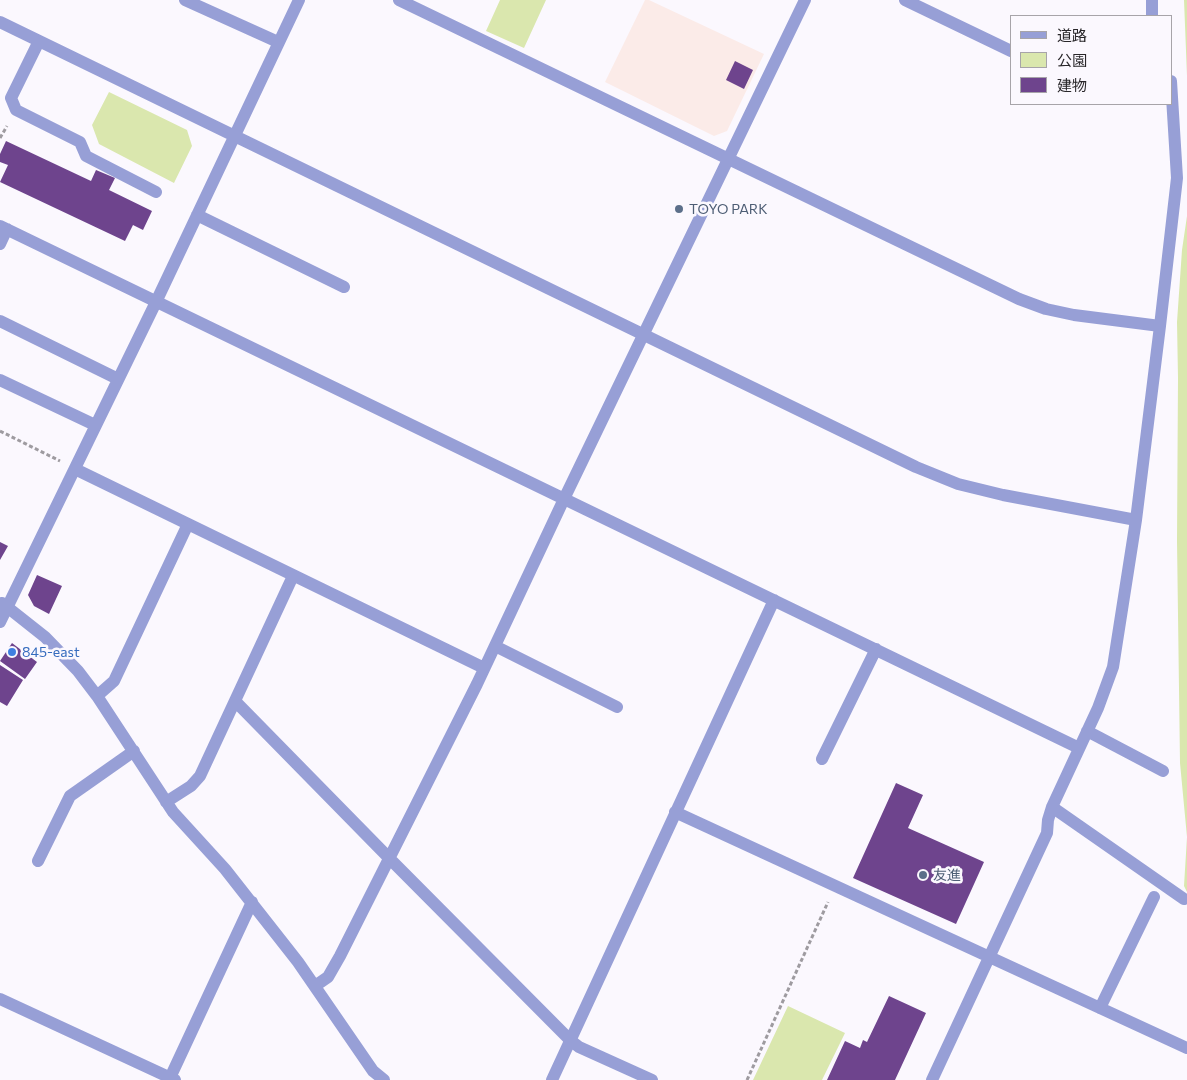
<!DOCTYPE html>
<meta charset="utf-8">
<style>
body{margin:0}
#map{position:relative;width:1187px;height:1080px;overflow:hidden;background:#fbf8fe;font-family:Commissioner,"Noto Sans JP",sans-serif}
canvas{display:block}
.legend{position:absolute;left:1010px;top:15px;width:162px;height:90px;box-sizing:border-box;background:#fbf8fe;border:1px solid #a7a4a9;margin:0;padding:6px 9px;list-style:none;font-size:15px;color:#29272a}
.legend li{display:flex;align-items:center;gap:10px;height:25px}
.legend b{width:25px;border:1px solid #a7a4a9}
</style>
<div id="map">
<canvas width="1187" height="1080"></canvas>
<ul class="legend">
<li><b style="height:6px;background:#979fd6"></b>道路</li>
<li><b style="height:14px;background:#dae7ae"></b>公園</li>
<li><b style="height:14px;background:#6e448d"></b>建物</li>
</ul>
</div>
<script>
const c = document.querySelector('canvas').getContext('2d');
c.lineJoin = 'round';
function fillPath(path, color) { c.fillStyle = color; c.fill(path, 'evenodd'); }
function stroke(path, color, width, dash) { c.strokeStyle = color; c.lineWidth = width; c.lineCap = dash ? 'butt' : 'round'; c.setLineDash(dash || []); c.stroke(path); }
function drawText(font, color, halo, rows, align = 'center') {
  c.font = font + ' Commissioner,"Noto Sans JP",sans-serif'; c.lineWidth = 5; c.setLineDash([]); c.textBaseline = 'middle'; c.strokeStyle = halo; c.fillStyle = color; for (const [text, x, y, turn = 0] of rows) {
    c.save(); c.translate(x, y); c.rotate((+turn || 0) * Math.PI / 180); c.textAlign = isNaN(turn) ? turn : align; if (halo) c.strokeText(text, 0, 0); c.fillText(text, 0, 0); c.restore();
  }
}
fillPath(new Path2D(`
 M645,0H649L764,54L727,131L714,136L605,82Z`), '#fbebe8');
fillPath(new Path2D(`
 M500,0H546L524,48L486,31Z
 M1184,0H1187V76Z
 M109,92L187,130L192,146L174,183L99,144L92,125Z
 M1187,216V892L1184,886L1187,837L1180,763L1177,541L1178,378L1177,322L1182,250Z
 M788,1006L845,1033L822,1080H753Z`), '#dae7ae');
fillPath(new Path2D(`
 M735,61L753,70L744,89L726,80Z
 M6,141L91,181L96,170L115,178L109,190L152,211L143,230L133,225L125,241L0,182L8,165L0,162V154Z
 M0,542L8,546L0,560Z
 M37,575L62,586L49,614L34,606L28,595Z
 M12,643L37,662L25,679L0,661Z
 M0,665L23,680L7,706L0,702Z
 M896,783L923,795L908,828L984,862L956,924L853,878Z
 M889,996L926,1013L895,1080H827L845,1041L860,1048L863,1040L867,1042Z`), '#6e448d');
stroke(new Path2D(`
 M0,138L7,126
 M0,431L60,461
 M747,1080L828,902`), '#9e9ba0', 3, [4, 2.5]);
stroke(new Path2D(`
 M185,0L278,42
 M399,0L1019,299L1046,309L1074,315L1160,326
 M905,0L1011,51
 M1152,16V0
 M0,22L916,467L958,484L1003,495L1136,520
 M39,41L11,98L16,110L80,142L86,156L156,192
 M197,215L344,287
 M0,226L1079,748
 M0,244L7,229
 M0,321L118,379
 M0,380L95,425
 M75,469L484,668
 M2,603L45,637L78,671L97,696L173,812L225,869L298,962L373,1071L384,1080
 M0,622L156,302L299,0
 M495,646L617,707
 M97,696L114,681L188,524
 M235,701L390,859L570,1040L579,1047L652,1080
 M1087,731L1163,771
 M822,759L876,649
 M166,802L191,786L200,776L293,576
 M1052,807L1184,899
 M675,812L1187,1048
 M38,861L70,796L134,751
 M315,986L328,977L340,956L477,684L564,499L805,0
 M0,999L175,1080
 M1100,1008L1154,897
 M169,1080L252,902
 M552,1080L774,600
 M932,1080L1047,833L1048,820L1052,807L1098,708L1113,667L1136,520L1160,326L1177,178L1171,81`), '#979fd6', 12);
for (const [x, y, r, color] of [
 [679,209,5,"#5c6f8a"],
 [12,652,5,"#3f7fe0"],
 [923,875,5,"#5c6f8a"]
]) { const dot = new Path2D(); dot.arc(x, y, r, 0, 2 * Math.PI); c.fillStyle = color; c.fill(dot); stroke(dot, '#fbf8fe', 2); }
drawText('14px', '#4e5e75', '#fbf8fe', [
 ["TOYO PARK",689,209],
 ["友進",933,875]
], 'left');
drawText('14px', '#366cbe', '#fbf8fe', [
 ["845-east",22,652]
], 'left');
</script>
